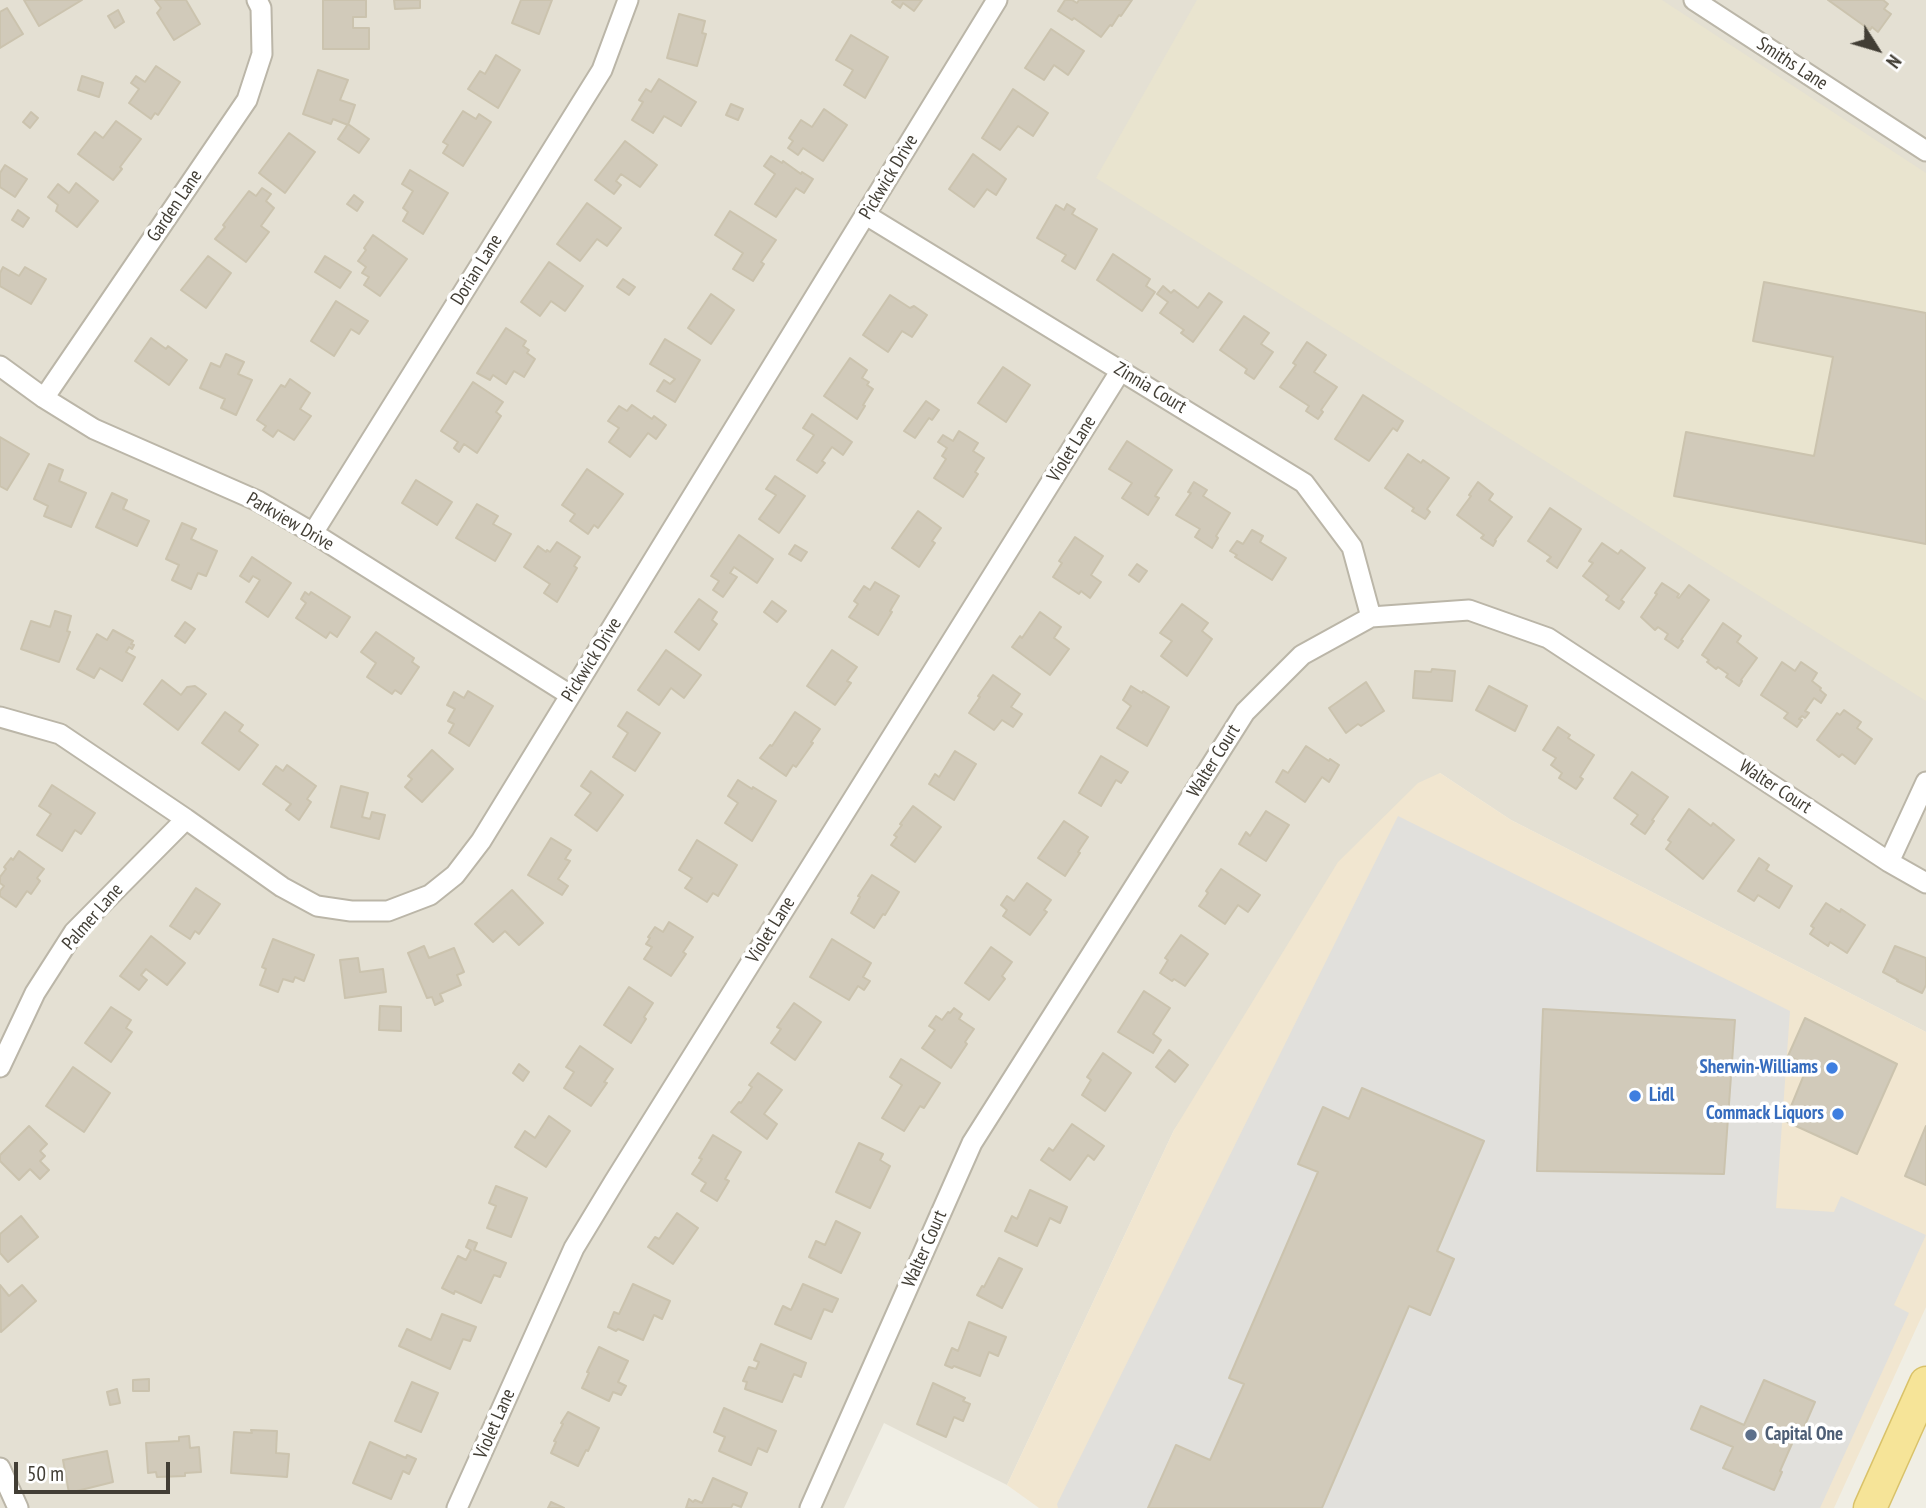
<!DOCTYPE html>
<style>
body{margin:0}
#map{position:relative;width:1926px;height:1508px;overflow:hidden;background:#f0eee4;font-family:"PT Sans Narrow",sans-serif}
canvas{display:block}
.north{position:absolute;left:1842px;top:14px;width:70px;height:70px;-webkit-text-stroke:5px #fff;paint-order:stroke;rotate:127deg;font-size:19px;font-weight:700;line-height:28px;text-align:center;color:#423e35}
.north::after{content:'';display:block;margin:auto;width:24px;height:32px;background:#423e35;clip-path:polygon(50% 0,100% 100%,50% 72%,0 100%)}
.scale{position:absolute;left:14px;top:1462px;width:156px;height:32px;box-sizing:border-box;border:4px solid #423e35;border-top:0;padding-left:9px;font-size:21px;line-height:24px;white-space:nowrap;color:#423e35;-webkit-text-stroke:5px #fff;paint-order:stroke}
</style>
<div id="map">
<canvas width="1926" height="1508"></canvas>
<div class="north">N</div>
<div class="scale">50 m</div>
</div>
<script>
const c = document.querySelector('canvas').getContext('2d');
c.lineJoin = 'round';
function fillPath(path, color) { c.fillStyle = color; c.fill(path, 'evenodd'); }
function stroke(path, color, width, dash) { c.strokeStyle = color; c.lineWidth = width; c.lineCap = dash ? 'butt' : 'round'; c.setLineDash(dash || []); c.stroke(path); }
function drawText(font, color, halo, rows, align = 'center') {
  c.font = font + ' "PT Sans Narrow",sans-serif'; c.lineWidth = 7; c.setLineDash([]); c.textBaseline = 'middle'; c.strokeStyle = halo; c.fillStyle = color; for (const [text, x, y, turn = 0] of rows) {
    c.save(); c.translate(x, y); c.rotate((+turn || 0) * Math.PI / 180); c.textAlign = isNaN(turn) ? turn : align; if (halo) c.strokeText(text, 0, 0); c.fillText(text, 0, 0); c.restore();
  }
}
fillPath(new Path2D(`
 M0,0H1926V1032L1511,820L1440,773L1174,1130L1007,1485L884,1423L844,1508H0Z`), '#e4e0d3');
fillPath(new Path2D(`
 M1440,773L1511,820L1926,1032V1307L1834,1508H1039L1007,1485L1174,1130L1338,862L1418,783Z`), '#f1e6d0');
fillPath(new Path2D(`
 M1197,0H1662L1926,173V701L1096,178Z`), '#e9e4cf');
fillPath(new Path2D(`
 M1398,816L1790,1011L1776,1208L1834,1212L1841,1196L1926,1235L1894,1305L1909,1313L1820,1508H1058L1057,1504Z`), '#e1e0dc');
const building = new Path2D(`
 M24,0H82L39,26Z
 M155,0H186L200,24L174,40L157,13L161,8Z
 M323,0H366V17H353V28H369V49H323Z
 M394,0H420V8L395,9Z
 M521,0H552L539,34L512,23Z
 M894,0H922L914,11L903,3L900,8L892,2Z
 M1065,0H1072L1077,3L1079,0H1132L1121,16L1119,15L1112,26L1110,25L1101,37L1074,18L1072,20L1058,11Z
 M1828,0H1883L1888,4L1884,9L1891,14L1878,32L1872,27L1870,30Z
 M7,8L23,34L0,48V12Z
 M118,10L124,22L115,28L108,16Z
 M679,14L705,21L702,33L706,34L697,66L667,58Z
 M1051,29L1084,51L1068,75L1054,65L1044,80L1025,68Z
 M851,35L888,57L865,98L844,85L853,70L836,60Z
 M496,55L520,70L498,108L468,89L480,71L485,74Z
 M156,66L180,82L158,115L155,113L151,119L129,103L139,89L131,83L136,76L145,82Z
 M318,70L348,80L340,100L355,105L348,125L333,119L331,124L303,114Z
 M82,76L103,83L99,97L78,90Z
 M659,79L696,102L681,126L664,116L653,133L632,120L643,102L639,100L646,89L651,92Z
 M1013,89L1048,113L1033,136L1018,126L1000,150L982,138Z
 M731,104L743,109L738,120L726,115Z
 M824,109L847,125L823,161L803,148L798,155L788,148L793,141L789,138L801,120L812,127Z
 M463,111L476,119L479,114L491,122L463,166L443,153L448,145L443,142Z
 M31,112L38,118L30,128L23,122Z
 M116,121L141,139L120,167L122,169L113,180L78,154L95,132L103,138Z
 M348,124L369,139L359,153L338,139Z
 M289,133L315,152L285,193L259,173Z
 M625,141L657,165L640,187L621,174L616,181L621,185L614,194L595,180Z
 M973,154L1006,179L996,195L987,189L974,207L949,189Z
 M771,156L782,163L783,161L801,174L802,172L813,179L804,193L796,188L776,217L755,204L775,174L764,166Z
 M5,165L27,179L15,197L0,187V173Z
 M410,170L448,193L423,234L403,221L408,212L403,208L413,191L402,184Z
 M76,183L98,201L77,227L56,211L58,205L48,197L58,184L69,193Z
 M262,188L271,194L266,201L274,208L261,226L269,232L246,262L215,239L225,227L223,225L249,191L256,196Z
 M354,195L363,202L357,211L347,204Z
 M587,203L621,228L607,246L597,239L580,261L557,244Z
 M1067,204L1075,209L1072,214L1097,229L1075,269L1062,261L1066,255L1037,238L1056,205L1064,210Z
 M18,210L29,218L23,227L12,220Z
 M730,211L776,240L761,262L764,264L753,281L733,269L743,253L715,235Z
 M373,235L407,259L380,296L364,285L369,277L362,273L366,267L358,261L366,250L364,248Z
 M1113,254L1150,279L1146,286L1155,292L1142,311L1097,280Z
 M208,256L231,273L206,308L181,290Z
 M325,256L351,272L340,288L315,272Z
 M549,262L583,286L565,311L551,301L540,316L521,302Z
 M3,267L19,276L25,267L46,279L31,304L0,286V273Z
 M623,279L635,287L629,295L617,287Z
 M1764,282L1926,313V544L1674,496L1686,432L1814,456L1833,357L1753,341Z
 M1163,286L1171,293L1174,290L1198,308L1209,293L1222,302L1193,342L1181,333L1184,330L1160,313L1168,302L1157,294Z
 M711,294L734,310L711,344L688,328Z
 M890,295L910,308L914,306L927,315L912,337L902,331L888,352L863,335Z
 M336,301L368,321L359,334L351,329L334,356L311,341Z
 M1244,316L1269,333L1261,344L1273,352L1254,379L1245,373L1247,369L1220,350Z
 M506,328L526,341L523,346L529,350L527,353L535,359L524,377L514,371L506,384L493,375L490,380L477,373Z
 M151,338L166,349L168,346L187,360L169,385L135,361Z
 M665,339L700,360L675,402L657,391L664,380L670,384L675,379L650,364Z
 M1307,342L1326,355L1314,372L1337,387L1321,410L1323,412L1318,419L1306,411L1309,406L1280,387L1296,365L1293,363Z
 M226,354L244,362L238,374L252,380L236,415L221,408L225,399L200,388L211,363L220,367Z
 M850,358L867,370L862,378L869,382L867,385L873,389L863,405L865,406L857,419L824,396Z
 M1003,367L1030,385L1006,422L978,403Z
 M290,379L310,393L300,409L311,416L294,440L278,430L273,437L263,430L266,426L257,420L281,385L285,387Z
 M473,382L503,402L496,412L501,416L477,453L464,444L459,452L454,448L458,442L441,431Z
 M1363,395L1403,421L1397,431L1393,428L1369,461L1335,439Z
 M926,401L939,410L932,420L929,418L915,438L904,431Z
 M632,405L652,419L654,416L666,425L656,439L648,433L630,457L609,442L619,428L608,421L619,406L627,411Z
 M812,414L852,442L843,455L832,447L822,461L825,463L817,473L797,460L814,435L803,428Z
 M959,431L978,443L973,451L984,458L975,472L978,474L963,497L934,478L946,459L942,456L947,448L938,442L943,435L953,441Z
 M0,437L29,454L7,490L0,486Z
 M1127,441L1172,470L1155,496L1159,498L1148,515L1122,498L1132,483L1109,469Z
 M1408,454L1421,463L1423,460L1449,478L1427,509L1430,512L1425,519L1412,511L1414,508L1385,488Z
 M49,464L63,470L59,481L86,493L71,527L44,516L48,506L34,499Z
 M587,469L623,494L598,528L594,525L588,534L570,521L575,514L562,505Z
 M775,476L805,496L779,533L759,519L776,495L766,489Z
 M416,480L452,502L437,525L402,503Z
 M1194,482L1207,490L1203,496L1230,513L1216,536L1218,538L1212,548L1195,537L1200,529L1176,515L1191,493L1188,492Z
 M1478,482L1493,494L1489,500L1512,517L1495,540L1496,541L1493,546L1481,538L1484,535L1457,515L1471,496L1469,495Z
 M112,493L127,500L123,509L149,521L137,546L96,527Z
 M477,504L498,516L493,524L511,534L495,561L456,538Z
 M1550,508L1581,529L1557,568L1547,561L1551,557L1528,541Z
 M918,511L941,528L932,541L935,543L919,567L892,548Z
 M182,523L196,529L191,539L217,551L206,576L198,573L191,589L172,580L179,565L166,559Z
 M1252,530L1263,536L1260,542L1286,558L1272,580L1235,557L1237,555L1230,551L1237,541L1243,544Z
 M739,535L773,559L757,583L734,567L730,573L737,577L723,597L713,590L719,581L711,576Z
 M1075,537L1103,556L1091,575L1101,582L1090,598L1081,591L1079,594L1053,577L1062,563L1059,561Z
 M557,542L580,557L574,566L577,568L557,602L544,593L550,584L524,567L538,546L546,552L547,550L550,552Z
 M1602,543L1618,554L1621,550L1645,568L1621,600L1624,602L1619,609L1606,600L1609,596L1583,576L1593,563L1589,561Z
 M795,545L807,552L801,561L789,554Z
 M252,557L291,583L268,617L246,602L260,580L253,576L249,582L240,576Z
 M1137,564L1147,571L1139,582L1129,575Z
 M875,582L899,596L890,611L892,612L878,635L849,617L858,604L854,601L864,586L870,590Z
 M1662,583L1679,594L1677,597L1679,598L1689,585L1709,600L1681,640L1683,641L1678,648L1665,639L1668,634L1658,627L1655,630L1641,617L1657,594L1655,593Z
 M305,592L309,595L311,592L350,617L337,637L330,632L326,638L296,618L306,603L301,599Z
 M699,599L717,612L712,620L717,624L699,650L675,632Z
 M772,601L786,611L777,622L764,612Z
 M1182,604L1208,623L1202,631L1212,639L1187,676L1161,656L1172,641L1160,633Z
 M55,611L71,616L67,631L70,632L59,662L21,649L31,621L50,627Z
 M1040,612L1061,627L1054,638L1069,649L1050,675L1012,647L1020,636L1022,638Z
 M185,622L195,629L185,643L175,636Z
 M1723,623L1741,636L1737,642L1757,658L1741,680L1742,681L1739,686L1726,677L1728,674L1718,667L1716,669L1707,662L1709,660L1702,655Z
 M113,630L133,641L131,644L134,645L132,649L129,647L126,652L135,657L122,681L100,668L94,678L77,669L97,634L107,640Z
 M376,632L414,658L412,662L419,667L401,694L395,690L392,694L367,677L376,663L361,652Z
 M666,650L701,675L684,698L671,688L659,705L638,690Z
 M832,650L857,667L847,681L851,683L835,705L807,686Z
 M1782,662L1795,671L1801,662L1817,673L1812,681L1821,688L1820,690L1826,695L1821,703L1814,698L1805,711L1809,713L1805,718L1802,716L1799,719L1802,720L1797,727L1784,718L1788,713L1761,695Z
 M1432,669L1455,671L1452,701L1413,698L1415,671L1431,672Z
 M993,675L1020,694L1011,707L1022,714L1013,727L1002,720L994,730L969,713L980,697L978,696Z
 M162,680L181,695L187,687L195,686L206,694L178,730L144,704Z
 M1366,682L1384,711L1361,726L1358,724L1346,733L1329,708Z
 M1131,686L1142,693L1143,691L1169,707L1147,746L1117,728L1131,706L1123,700Z
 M1489,686L1527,706L1515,731L1476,710Z
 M468,691L493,706L469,746L449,733L454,724L448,721L455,709L447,705L454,692L464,698Z
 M1844,710L1861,722L1857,728L1872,739L1855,764L1842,754L1839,757L1817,740L1837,713L1840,715Z
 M225,712L243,725L239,731L258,745L239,770L202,743Z
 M627,712L660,733L635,771L613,757L628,733L618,726Z
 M795,712L820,729L811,742L813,743L796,767L793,765L786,776L760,758L770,745L772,746Z
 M1558,727L1570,735L1568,738L1594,755L1580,777L1583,779L1576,789L1559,778L1562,773L1551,765L1556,758L1543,750Z
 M1306,746L1329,761L1330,759L1339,765L1329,782L1322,777L1305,802L1276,782L1283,770L1288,773Z
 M432,750L453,769L422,802L405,787L412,779L408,776Z
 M955,751L976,764L954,800L929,784L935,774L939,777Z
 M1101,756L1128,772L1121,783L1116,780L1101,806L1079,793Z
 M287,765L316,786L307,799L311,802L299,820L286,810L291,804L263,784L276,766L283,771Z
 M591,771L623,795L597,831L575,815L591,793L581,786Z
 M1632,772L1668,797L1652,820L1654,821L1645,834L1631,824L1638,815L1614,798Z
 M738,780L752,789L753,787L776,801L752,841L725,823L738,803L728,796Z
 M52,785L95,813L81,834L75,830L62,851L37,835L51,814L39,806Z
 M341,786L368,793L362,817L370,819L372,812L385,815L379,839L331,827Z
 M913,806L941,827L915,862L891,845L897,837L894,835L902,825L900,824Z
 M1689,809L1711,826L1713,823L1734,840L1703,879L1666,849L1671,842L1668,840Z
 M1266,811L1289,825L1266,861L1239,844L1246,832L1250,836Z
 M1064,821L1088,837L1078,852L1080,853L1065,876L1038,858Z
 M551,838L571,850L565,859L570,861L558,879L568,886L562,895L528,875Z
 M697,840L737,865L718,896L713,893L707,902L685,888L692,878L679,870Z
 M19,851L44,869L37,878L40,881L31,894L27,891L16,907L0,896V891L4,886L0,883V877L6,869L4,867L11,858L13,860Z
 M1759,858L1769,865L1766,870L1792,886L1779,908L1758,895L1754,901L1738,891Z
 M1221,869L1260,895L1248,912L1238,905L1225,924L1199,906L1208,893L1206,891Z
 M872,875L899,892L885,915L883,914L874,928L851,913L860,897L858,896Z
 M1027,883L1051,900L1044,910L1047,912L1030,935L1003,916L1007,910L1001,905L1007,896L1014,901Z
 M196,888L220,904L199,934L195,931L190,939L170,926Z
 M512,890L543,923L519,945L505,931L493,942L475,924Z
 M1826,903L1840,912L1841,909L1865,925L1847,953L1830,942L1828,946L1810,934L1814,928L1811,926Z
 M669,922L693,937L683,952L686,954L671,976L644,959L652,947L646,944L650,938L648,937L655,927L663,932Z
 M1181,935L1208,954L1185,986L1174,979L1172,981L1160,973L1168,960L1165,958Z
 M151,936L185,963L167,985L146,969L141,975L147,980L139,990L120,976Z
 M273,939L314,955L304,981L295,977L293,982L283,979L278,992L260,985L266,969L262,967Z
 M832,939L871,963L863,977L870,981L864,990L858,986L849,1000L810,977Z
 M424,946L429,958L454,948L464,972L457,975L461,985L440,994L443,1001L435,1005L432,997L427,998L408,953Z
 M1895,946L1926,958V985L1922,993L1897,981L1898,980L1883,972Z
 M991,947L1012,962L1002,976L1005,979L989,1000L965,983Z
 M358,958L360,972L383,969L386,992L345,998L340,960Z
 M629,987L653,1003L644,1017L646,1019L631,1043L604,1025Z
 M1144,991L1170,1008L1153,1034L1161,1040L1153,1053L1118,1032Z
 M794,1003L821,1022L795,1060L771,1043L781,1029L777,1027Z
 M380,1006L401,1007V1031L379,1030Z
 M111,1007L131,1020L126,1028L132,1032L111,1062L85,1043Z
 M954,1008L962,1014L959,1019L974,1029L965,1042L967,1044L951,1068L922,1048L935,1030L929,1026L936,1016L942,1020L948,1012L950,1013Z
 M1543,1009L1735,1020L1724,1174L1537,1171Z
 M1805,1018L1897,1064L1857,1154L1785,1121L1808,1065L1788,1056Z
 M580,1046L613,1069L604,1082L607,1083L591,1106L564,1088L574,1072L566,1067Z
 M1169,1050L1188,1065L1175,1082L1156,1067Z
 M1103,1053L1131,1073L1105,1111L1082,1095L1091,1080L1087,1077Z
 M901,1059L940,1083L924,1108L920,1106L904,1131L882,1118L902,1085L890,1077Z
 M519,1064L529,1072L523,1081L513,1073Z
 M73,1067L110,1093L84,1132L46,1106Z
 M758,1073L782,1090L764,1114L777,1124L767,1139L731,1112L739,1102L741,1103L752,1087L749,1085Z
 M1362,1088L1484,1141L1437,1251L1454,1259L1430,1315L1409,1306L1322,1508H1148L1176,1445L1210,1460L1244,1384L1229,1378L1318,1172L1298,1164L1323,1107L1349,1119Z
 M549,1116L570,1131L546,1167L515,1147L525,1131L535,1138Z
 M1072,1124L1104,1146L1094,1160L1088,1155L1070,1180L1041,1160L1049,1148L1053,1151Z
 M29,1126L47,1144L40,1151L45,1156L40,1161L49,1170L40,1179L30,1169L19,1180L0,1161V1155Z
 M1926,1126V1185L1905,1176Z
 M713,1135L741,1152L725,1179L729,1181L717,1201L701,1191L706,1183L692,1174L702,1159L699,1158Z
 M859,1143L883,1154L880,1160L890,1166L870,1208L836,1192Z
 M496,1186L527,1198L511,1237L487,1228L496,1206L489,1203Z
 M1030,1190L1067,1207L1060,1223L1050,1218L1037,1246L1005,1231L1012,1216L1017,1219Z
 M677,1213L698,1228L673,1264L648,1247L655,1237L659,1239Z
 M21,1216L38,1237L8,1262L0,1253V1234Z
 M836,1221L860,1233L841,1273L809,1257L816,1241L825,1245Z
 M469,1240L477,1243L474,1250L506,1263L500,1277L494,1275L481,1303L455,1291L454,1294L442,1288L458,1256L466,1260L471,1250L466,1247Z
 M999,1258L1022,1269L1002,1308L977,1295L982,1286L984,1287Z
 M633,1284L670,1301L662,1319L654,1315L643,1340L618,1329L616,1331L608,1327L614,1312L619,1314Z
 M803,1284L838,1299L832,1312L824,1309L811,1339L775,1324L783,1306L791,1310Z
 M0,1285L9,1296L22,1285L36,1301L1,1332Z
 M442,1314L476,1327L470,1341L463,1339L450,1369L399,1346L407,1329L431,1340Z
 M969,1322L1006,1337L998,1356L989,1352L980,1376L954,1366L952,1368L945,1365L952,1348L958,1351Z
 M761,1344L806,1363L801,1377L794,1374L782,1402L745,1389L747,1382L743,1381L749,1367L756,1369L759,1362L754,1360Z
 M599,1347L628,1361L618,1382L626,1386L621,1395L613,1392L609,1401L582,1388L589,1373L587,1372Z
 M149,1379V1391H133V1380Z
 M1764,1380L1815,1402L1802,1432L1798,1430L1780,1471L1782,1472L1774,1490L1723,1468L1733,1447L1691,1429L1701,1406L1744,1425Z
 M412,1382L438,1393L421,1432L395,1421Z
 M933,1383L965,1398L963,1401L970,1404L963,1421L954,1417L946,1437L917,1424Z
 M117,1389L120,1403L110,1405L107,1392Z
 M724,1408L776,1431L767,1452L758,1448L751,1465L719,1451L725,1437L714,1432Z
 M568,1412L599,1428L588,1451L586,1450L578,1466L551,1453L556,1442L554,1441L563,1424L561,1423Z
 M251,1430L277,1431L276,1453L289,1454L287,1477L231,1473L234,1432L252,1433Z
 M189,1436L190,1448L199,1447L201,1472L185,1473V1476L157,1477L156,1472L148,1473L146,1443L179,1441V1437Z
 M370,1442L406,1458L407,1455L416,1459L409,1474L403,1471L391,1499L353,1483Z
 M107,1451L113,1482L69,1493L63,1460Z
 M713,1478L747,1493L741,1507L733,1504L731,1508H686L689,1499L693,1502L695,1500L702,1503Z
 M551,1502L564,1508H548Z`);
fillPath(building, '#d1caba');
stroke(building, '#cbc3ae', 2);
const minor = new Path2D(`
 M1694,0L1926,151
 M866,215L1304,483L1352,547L1371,617
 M0,366L44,398L94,429L258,501L313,533L570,695
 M44,398L247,100L262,54L261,8L257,0
 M313,533L602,70L628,0
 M0,717L60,734L186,819L282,887L317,906L351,911H388L430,895L455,875L481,841L997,0
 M1889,862L1926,782
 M0,1067L35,993L74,932L186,819
 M0,1468L18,1508
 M457,1508L574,1248L614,1182L1121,370
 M810,1508L972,1143L1245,712L1302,655L1371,617L1469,610L1548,638L1889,862L1926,883`);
const primary = new Path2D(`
 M1870,1508L1926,1383`);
stroke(minor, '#bbb6a8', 23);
stroke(primary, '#d9c26a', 35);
stroke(minor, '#fff', 19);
stroke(primary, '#f6e498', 32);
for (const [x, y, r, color] of [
 [1832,1068,7,"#3f7fe0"],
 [1635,1096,7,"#3f7fe0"],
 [1838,1114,7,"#3f7fe0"],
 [1751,1435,7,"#5c6f8a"]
]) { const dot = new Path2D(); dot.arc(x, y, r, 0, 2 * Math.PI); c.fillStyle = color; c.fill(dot); stroke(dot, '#fff', 2.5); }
drawText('19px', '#423e35', '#fff', [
 ["Smiths Lane",1792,64,33],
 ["Pickwick Drive",889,177,-59],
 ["Garden Lane",175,206,-56],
 ["Dorian Lane",477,270,-58],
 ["Zinnia Court",1150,388,31],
 ["Violet Lane",1072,449,-58],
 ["Parkview Drive",290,522,30],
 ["Pickwick Drive",592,660,-58],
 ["Walter Court",1214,761,-58],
 ["Walter Court",1775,787,33],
 ["Palmer Lane",93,917,-49],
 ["Violet Lane",771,930,-58],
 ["Walter Court",925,1249,-66],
 ["Violet Lane",495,1424,-66]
]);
drawText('bold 19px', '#366cbe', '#fff', [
 ["Sherwin-Williams",1818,1068],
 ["Lidl",1649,1096,"left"],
 ["Commack Liquors",1824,1114]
], 'right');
drawText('bold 19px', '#4e5e75', '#fff', [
 ["Capital One",1765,1435]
], 'left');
</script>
